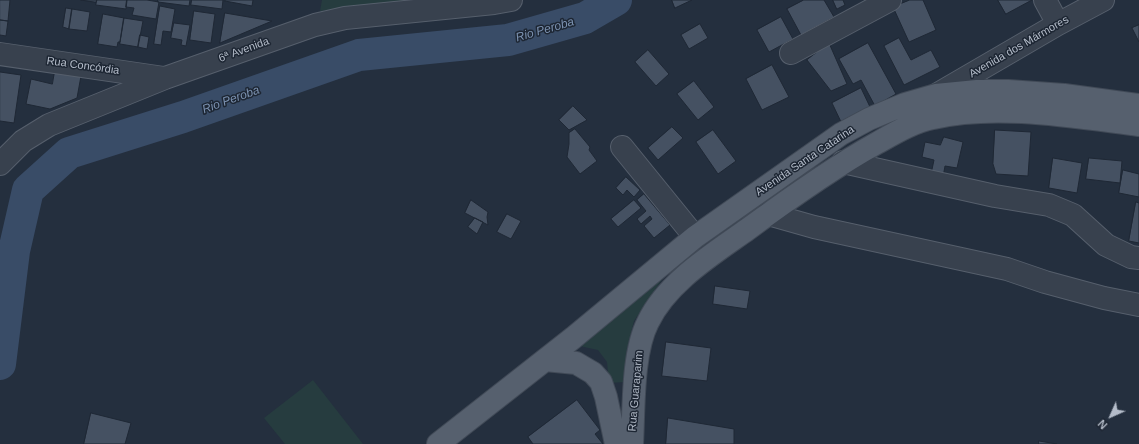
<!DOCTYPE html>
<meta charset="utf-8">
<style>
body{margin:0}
#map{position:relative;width:1139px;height:444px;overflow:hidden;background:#242f3e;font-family:Arial,sans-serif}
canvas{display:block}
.north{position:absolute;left:1091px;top:396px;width:40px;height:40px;-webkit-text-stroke:3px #1d2633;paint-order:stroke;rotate:225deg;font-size:11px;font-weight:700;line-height:16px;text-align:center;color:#b4bcc9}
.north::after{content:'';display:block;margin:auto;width:14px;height:18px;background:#b4bcc9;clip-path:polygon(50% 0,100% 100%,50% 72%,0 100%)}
</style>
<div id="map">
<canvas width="1139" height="444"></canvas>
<div class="north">N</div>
</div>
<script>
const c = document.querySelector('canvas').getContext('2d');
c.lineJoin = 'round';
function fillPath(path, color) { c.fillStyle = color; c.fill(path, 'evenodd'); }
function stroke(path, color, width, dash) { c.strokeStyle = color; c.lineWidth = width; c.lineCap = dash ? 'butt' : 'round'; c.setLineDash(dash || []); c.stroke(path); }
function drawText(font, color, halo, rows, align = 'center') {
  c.font = font + ' Arial,sans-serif'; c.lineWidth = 3; c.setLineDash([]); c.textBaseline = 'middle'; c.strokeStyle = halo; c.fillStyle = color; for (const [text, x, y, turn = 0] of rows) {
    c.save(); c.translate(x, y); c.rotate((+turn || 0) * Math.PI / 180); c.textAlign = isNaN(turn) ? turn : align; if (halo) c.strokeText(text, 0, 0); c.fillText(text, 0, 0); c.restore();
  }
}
fillPath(new Path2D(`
 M322,0H445L320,11Z
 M663,278L634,321L627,349L624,382L609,383L607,362L598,350L575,345Z
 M313,380L363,444H285L264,418Z`), '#263c3f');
stroke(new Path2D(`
 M0,364L14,251L28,190L69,153L183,117L359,55L508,40L585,18L616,0`), '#394c67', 32);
const building = new Path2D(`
 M0,0H10L8,21L0,20Z
 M81,0H97L96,2Z
 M97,0H127L126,9L96,5Z
 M127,0H147L159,2L156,19L132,15L134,8L126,7Z
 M158,0H190L189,6L158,2Z
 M192,0H223L222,9L191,5Z
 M226,0H253L252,6L225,1Z
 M672,0H692L675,8Z
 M804,0H824L834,17L801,35L787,9Z
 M833,0H843L845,5L837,9Z
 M910,0H923L936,30L909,42L893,7Z
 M998,0H1032L1006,14Z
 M160,6L175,9L171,32L163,31L161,45L154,44Z
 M66,8L72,9L69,29L63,27Z
 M72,9L90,12L87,31L69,29Z
 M194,11L215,14L211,43L190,40Z
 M225,13L272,21L220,43Z
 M103,14L124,18L120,42H118L117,47L98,44Z
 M781,17L793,39L769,52L757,30Z
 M124,18L143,21L138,47L120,44Z
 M0,20L8,21L6,36L0,35Z
 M174,23L190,25L186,46L181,45L182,40L171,38Z
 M700,24L708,38L689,49L681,35Z
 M1139,25V42L1132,28Z
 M140,35L149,37L147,49L138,47Z
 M899,38L911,60L931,50L940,67L904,85L884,46Z
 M829,43L847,84L831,91L807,60Z
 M868,43L896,94L875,106L861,80L853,84L839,59Z
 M648,50L669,74L656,86L635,62Z
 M772,65L789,97L762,110L746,79Z
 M55,71L81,76L77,98L50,109L26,104L31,79L52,84Z
 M0,72L21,75L14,123L0,121Z
 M694,81L714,107L698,120L677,94Z
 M861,88L871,109L842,124L832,103Z
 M573,106L587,120L569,130L559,120Z
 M672,127L683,138L658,160L648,148Z
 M575,129L590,147L589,150L597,161L580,174L567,157L569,144V133Z
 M713,130L736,161L718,174L696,142Z
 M995,130L1031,132L1028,176L996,174L993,164Z
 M944,137L963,142L957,168L945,166L943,177L931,174L934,160L922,157L925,142L940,145Z
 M1053,158L1082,163L1077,193L1049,188Z
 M1089,158L1122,161L1120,183L1086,179Z
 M1123,170L1139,174V197L1119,193Z
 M626,177L640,190L634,197L627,190L623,195L616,188Z
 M644,194L670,225L654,238L644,226L652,219L650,216L641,224L637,219L646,211L637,200Z
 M471,200L488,212L487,217L488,225L465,213Z
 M634,200L641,208L618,227L611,219Z
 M1136,202L1139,203V243L1129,241Z
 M507,214L521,221L511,239L497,232Z
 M475,218L483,222L477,234L468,227Z
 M715,286L750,291L747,309L713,304Z
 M666,342L711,348L707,381L662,376Z
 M577,400L600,430L595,434L603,444H533L528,437Z
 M91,413L131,423L125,444H84Z
 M668,418L734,429V444H666Z
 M1039,441L1057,444H1039Z`);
fillPath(building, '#455162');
stroke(building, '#1f2835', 1);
const minor = new Path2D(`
 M1045,0L1058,24
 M791,53L890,0
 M0,54L164,78
 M936,95L1058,24L1103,0
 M622,147L695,237
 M843,162L995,196L1049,205L1073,215L1106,245L1131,257L1139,258
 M0,164L23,141L49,125L165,78L315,25L345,18L494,3L511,0
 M768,214L814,227L1007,269L1045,282L1104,298L1139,305`);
const major = new Path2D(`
 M545,360L576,363L593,373L601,382L606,397L616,444
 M438,444L573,338L695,237L841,134L869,119L905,104L936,95L977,91H1008L1064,95L1139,105
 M632,444C634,409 632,353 648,322C667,282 713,254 748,229C790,198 832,168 877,143C895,133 913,122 933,118C997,103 1075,117 1139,125`);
stroke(minor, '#565f6c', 24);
stroke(major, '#414a57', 24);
stroke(minor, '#38414e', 22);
stroke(major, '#56606e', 22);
drawText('11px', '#b4bcc9', '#1d2633', [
 ["Avenida dos Mármores",1019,47,-30],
 ["6ª Avenida",244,50,-20],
 ["Rua Concórdia",83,66,8],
 ["Avenida Santa Catarina",805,161,-34],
 ["Rua Guaraparim",636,391,-85]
]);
drawText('italic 12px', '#7c92b1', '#1d2633', [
 ["Rio Peroba",545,30,-16],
 ["Rio Peroba",231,100,-20]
]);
</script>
